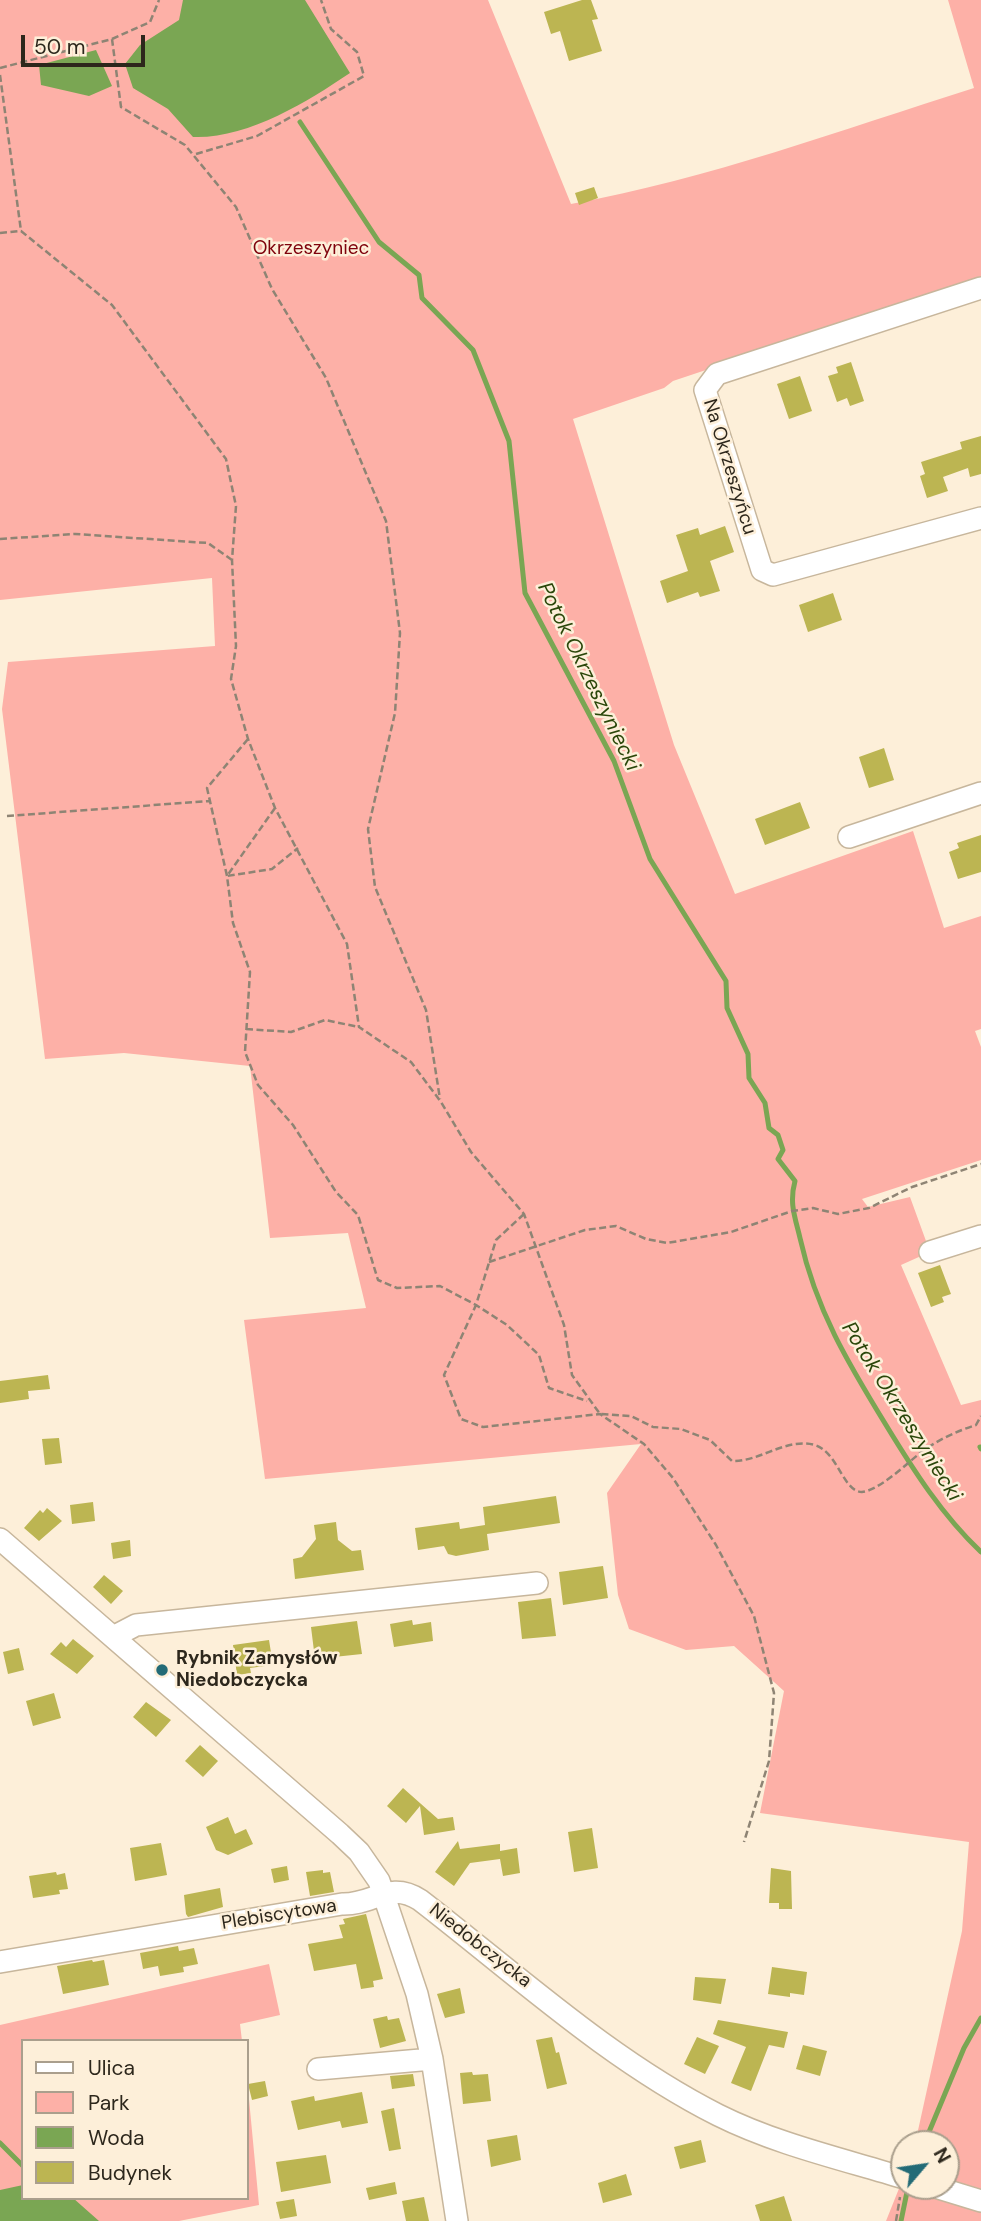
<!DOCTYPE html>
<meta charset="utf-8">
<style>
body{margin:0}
#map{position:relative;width:981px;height:2221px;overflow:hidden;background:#fdefd9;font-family:"DM Sans",sans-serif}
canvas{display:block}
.legend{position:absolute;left:21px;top:2039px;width:228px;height:161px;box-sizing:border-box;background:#fdefd9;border:2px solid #aa9f8d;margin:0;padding:9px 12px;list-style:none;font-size:21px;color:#2d271c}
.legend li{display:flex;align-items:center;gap:14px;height:35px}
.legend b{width:35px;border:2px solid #aa9f8d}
.north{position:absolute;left:890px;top:2130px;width:70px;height:70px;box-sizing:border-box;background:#fdefd9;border:2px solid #aa9f8d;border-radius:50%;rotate:61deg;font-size:19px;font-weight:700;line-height:28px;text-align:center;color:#2d271c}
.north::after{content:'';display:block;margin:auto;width:24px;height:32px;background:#236b77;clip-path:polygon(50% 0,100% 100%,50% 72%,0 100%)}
.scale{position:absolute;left:21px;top:35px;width:124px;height:32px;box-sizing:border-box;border:4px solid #2d271c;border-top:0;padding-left:9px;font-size:21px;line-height:24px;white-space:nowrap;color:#2d271c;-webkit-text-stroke:5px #fdefd9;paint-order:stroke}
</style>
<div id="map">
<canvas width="981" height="2221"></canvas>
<ul class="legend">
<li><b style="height:9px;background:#fff"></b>Ulica</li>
<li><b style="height:19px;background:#fdb0a7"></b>Park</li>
<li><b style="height:19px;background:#7aa653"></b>Woda</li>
<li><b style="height:19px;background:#bcb552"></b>Budynek</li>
</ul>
<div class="north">N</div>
<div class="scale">50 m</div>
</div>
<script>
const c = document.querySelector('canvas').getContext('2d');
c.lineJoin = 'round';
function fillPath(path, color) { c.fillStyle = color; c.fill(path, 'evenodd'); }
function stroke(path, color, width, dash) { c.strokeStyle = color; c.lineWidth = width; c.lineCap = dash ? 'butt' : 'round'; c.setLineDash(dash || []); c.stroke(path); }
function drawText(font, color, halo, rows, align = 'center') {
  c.font = font + ' "DM Sans",sans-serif'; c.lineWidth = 5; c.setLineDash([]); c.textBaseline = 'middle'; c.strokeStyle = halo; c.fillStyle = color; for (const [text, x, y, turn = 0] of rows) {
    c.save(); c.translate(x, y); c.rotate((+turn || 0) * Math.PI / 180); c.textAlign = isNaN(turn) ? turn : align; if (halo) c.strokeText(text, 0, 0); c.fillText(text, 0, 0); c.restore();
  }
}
fillPath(new Path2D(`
 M0,0H488L571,204C708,179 841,130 974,88L948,0H981V278L673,381L664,388L573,419L674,745L735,894L913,831L944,928L981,916V1029L975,1031L981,1047V1160L862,1199L868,1207L910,1197L930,1252L901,1265L961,1405L981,1400V2221H886L904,2176V2186H946V2144H915L962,1931L969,1842L760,1813L784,1691L734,1646L686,1650L629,1629L618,1595L607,1493L641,1444L265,1479L244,1320L366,1308L348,1233L270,1238L250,1066L124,1053L45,1059L2,709L8,662L215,646L212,578L0,600Z
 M269,1964L280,2015L240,2024L242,2041H23V2198H247V2078L259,2205L179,2221H0V2025Z`), '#fdb0a7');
fillPath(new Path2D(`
 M183,0H305L350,73C307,102 247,139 193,137L168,109L133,88L125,64L140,45L179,20Z
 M96,50L112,86L89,96L41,85L39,65Z
 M23,2185V2198H73L99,2221H0V2190Z`), '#7aa653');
stroke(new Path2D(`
 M300,122L379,242L419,275L422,298L473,350L509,441L525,593L614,761L650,859L726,981L727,1008L748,1054L749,1078L765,1103L769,1128L778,1135L783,1150L778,1159L795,1181C789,1203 795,1217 800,1238C816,1310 848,1363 886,1425C914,1471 942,1515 981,1552
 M980,1447L981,1449
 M0,2143L23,2166
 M924,2144L964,2048L981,2018
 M901,2221L908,2187`), '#7aa653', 5);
fillPath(new Path2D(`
 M582,0H591L598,19L592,20L602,51L569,61L560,31L551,34L544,12Z
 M594,187L598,198L579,205L575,193Z
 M851,362L864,401L850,406L847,398L837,402L828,376L838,373L836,367Z
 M800,376L812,411L789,419L777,384Z
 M981,436V474L970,477L968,468L943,477L948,491L927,498L920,476L925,474L921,462L962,449L960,442Z
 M725,526L734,552L710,561L720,591L700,597L698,592L667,603L660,581L688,571L676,535L698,528L700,535Z
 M833,593L842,620L808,632L799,605Z
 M884,748L894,780L869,788L859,757Z
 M800,802L810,828L765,845L755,819Z
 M981,835V872L958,879L949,852L959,848L957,843Z
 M940,1265L951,1294L942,1297L944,1302L931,1307L918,1273Z
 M48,1375L50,1389L28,1391L29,1399L0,1403V1381Z
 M59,1438L62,1463L45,1465L42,1439Z
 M556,1496L560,1523L487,1534L489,1550L456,1556L448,1554L444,1546L418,1550L415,1528L459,1522L460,1529L485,1525L483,1507Z
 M93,1502L95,1521L72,1524L70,1505Z
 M47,1508L62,1521L39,1541L24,1528L40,1510L43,1513Z
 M336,1522L338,1540L352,1551L361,1550L364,1570L295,1579L293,1559L302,1557L316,1539L314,1525Z
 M130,1540L131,1556L113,1559L111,1543Z
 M603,1566L608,1598L563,1605L559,1572Z
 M104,1575L123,1591L111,1604L93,1587Z
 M551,1598L556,1636L522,1639L518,1602Z
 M412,1620L413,1625L431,1622L433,1641L394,1647L390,1624Z
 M357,1621L362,1654L315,1659L311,1627Z
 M73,1639L94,1656L77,1674L50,1654L61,1642L66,1647Z
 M269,1640L273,1665L250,1668L251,1673L237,1675L233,1645Z
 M19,1648L24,1670L8,1674L3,1652Z
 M54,1693L61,1718L33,1726L26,1701Z
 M146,1702L171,1720L156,1737L133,1717Z
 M200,1745L218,1761L203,1777L185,1761Z
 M403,1788L438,1819L453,1817L455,1830L424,1835L420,1806L406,1823L387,1806Z
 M228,1817L235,1834L246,1829L253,1844L228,1855L216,1850L206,1827Z
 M592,1828L598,1868L574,1872L568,1832Z
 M458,1841L460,1849L500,1844V1851L517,1848L520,1873L503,1876L500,1859L470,1863L454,1886L435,1872Z
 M161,1843L167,1875L135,1881L130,1848Z
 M287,1866L289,1880L274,1883L271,1869Z
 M771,1868L791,1871L792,1909H779V1903H769Z
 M323,1870V1873L330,1872L334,1892L310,1896L306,1872Z
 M56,1872L57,1875L65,1873L68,1889L59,1890L60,1894L33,1898L29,1876Z
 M220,1888L223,1907L188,1917L186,1914L184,1895Z
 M366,1914L383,1979L373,1981L374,1987L361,1989L356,1964L314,1971L308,1944L343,1938L339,1925L345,1924L343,1919Z
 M178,1946L179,1951L194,1948L198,1964L183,1967L184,1972L160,1976L158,1966L143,1969L140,1953Z
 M92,1960L93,1962L104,1960L109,1985L63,1994L57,1966Z
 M772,1967L807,1972L804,1995L790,1993V1997L768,1994Z
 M695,1977L726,1979L721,2004L693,2000Z
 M460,1988L465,2013L445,2018L437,1994Z
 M387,2016L388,2020L399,2018L406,2041L380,2048L373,2019Z
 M718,2020L788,2032L784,2048L769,2045L751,2091L731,2083L746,2047L713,2034Z
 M552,2037L556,2053L559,2052L567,2084L547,2089L536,2040Z
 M697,2037L719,2046L705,2074L684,2064Z
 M803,2045L827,2051L820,2076L796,2069Z
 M472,2072L473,2075L488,2074L491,2101L463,2104L460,2073Z
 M413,2074L415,2086L392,2089L390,2076Z
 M265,2081L268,2096L252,2100L248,2084Z
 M362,2092L368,2123L342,2128L340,2121L298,2130L291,2101L314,2096L315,2101Z
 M394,2108L401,2149L389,2151L381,2111Z
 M517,2135L521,2160L491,2167L487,2140Z
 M701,2140L706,2162L680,2169L674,2147Z
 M326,2155L331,2183L281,2192L276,2162Z
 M626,2174L632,2195L603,2203L598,2183Z
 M395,2182L397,2194L369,2200L366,2188Z
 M784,2196L792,2221H760L755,2205Z
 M424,2197L429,2221H406L402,2201Z
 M294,2199L297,2216L280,2219L276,2202Z`), '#bcb552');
const minor = new Path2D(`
 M981,288L717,374L705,390L762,570L773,575L981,518
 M849,837L981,793
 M930,1252L981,1236
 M0,1539L340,1834L359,1852L379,1881L417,1994L432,2059L457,2221
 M113,1637L136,1625L537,1583
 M0,1962L342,1904C374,1905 389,1880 420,1900C516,1974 609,2060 718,2115C776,2144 842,2159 904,2178
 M318,2069L432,2059
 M932,2186L981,2201`);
stroke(minor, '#c7b69c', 24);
stroke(new Path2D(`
 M112,39L150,22L159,0
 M0,68L112,39L121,107L185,145L236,207L272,289L326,378L386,521L400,633L395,713L368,829L375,887L426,1010L440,1099
 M0,75L21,231
 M196,154L257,136L364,76L357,52L331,29L321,0
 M0,233L21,231L112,305L226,459L236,506L232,560L236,646L231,679L248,739L275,808L347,944L359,1027L411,1062L441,1102L471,1152L524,1214L564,1325L572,1375L600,1414L631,1416L653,1427L681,1429L710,1440L732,1461C760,1462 786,1437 815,1445C840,1453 844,1499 867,1491C886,1484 904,1466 919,1454C935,1441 957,1431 976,1425L981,1416
 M0,539L75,534L208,543L232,560
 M248,739L207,788L227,876L233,923L250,972L245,1052L258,1085L293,1125L336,1192L358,1215L378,1280L397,1288L440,1286L476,1305L507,1325L539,1355L549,1388L587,1401
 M275,808L227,876L272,869L298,848
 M7,816L209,801
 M246,1029L291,1032L325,1020L359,1027
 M524,1214L496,1240L476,1305L444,1375L461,1419L483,1427L600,1414L644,1444L673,1478L716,1545L754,1616L774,1693L769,1761L744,1842
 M489,1262L585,1230L616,1226L646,1239L667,1243L731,1232L792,1211L813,1208L838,1214L869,1208L912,1187L981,1164
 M896,2221L900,2197`), '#8e8474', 2.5, [7, 3.5]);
stroke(minor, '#fff', 21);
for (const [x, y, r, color] of [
 [162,1670,7,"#236b77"]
]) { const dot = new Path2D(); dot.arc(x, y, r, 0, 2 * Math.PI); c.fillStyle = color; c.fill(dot); stroke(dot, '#fdefd9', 2.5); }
drawText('19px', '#7f020c', '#fdefd9', [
 ["Okrzeszyniec",311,249]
]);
drawText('19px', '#2d271c', '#fdefd9', [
 ["Na Okrzeszyńcu",729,467,73],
 ["Plebiscytowa",279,1915,-9],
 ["Niedobczycka",480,1946,38]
]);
drawText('bold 19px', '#2d271c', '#fdefd9', [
 ["Rybnik Zamysłów",176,1659],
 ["Niedobczycka",176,1681]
], 'left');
drawText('italic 21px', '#2b470a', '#fdefd9', [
 ["Potok Okrzeszyniecki",588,677,64],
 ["Potok Okrzeszyniecki",901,1412,58]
]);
</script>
